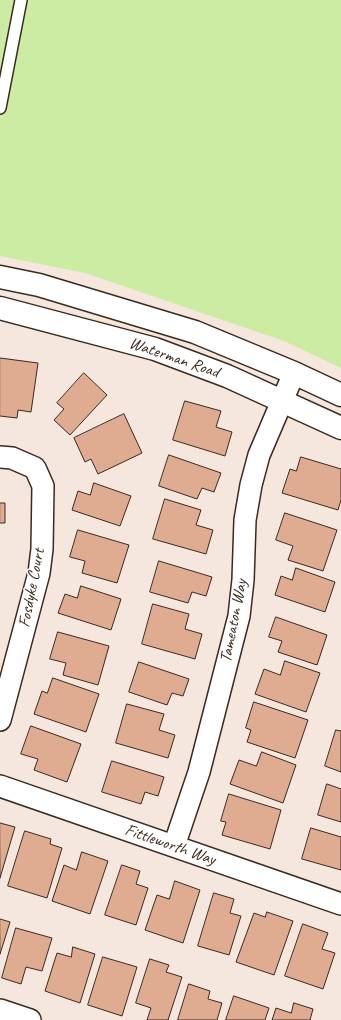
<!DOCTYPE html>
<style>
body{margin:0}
canvas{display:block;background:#f5e6de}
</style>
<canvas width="341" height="1020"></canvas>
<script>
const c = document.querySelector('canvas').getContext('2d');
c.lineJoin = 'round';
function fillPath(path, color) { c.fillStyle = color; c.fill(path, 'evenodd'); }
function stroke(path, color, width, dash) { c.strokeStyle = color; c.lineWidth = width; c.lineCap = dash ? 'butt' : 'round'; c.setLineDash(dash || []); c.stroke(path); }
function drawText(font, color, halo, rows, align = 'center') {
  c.font = font + ' Caveat,sans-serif'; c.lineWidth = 3; c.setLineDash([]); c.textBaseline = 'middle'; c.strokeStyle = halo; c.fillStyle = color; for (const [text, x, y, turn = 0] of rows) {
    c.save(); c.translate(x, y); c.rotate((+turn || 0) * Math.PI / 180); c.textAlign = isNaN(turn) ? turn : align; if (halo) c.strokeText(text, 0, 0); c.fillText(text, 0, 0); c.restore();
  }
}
fillPath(new Path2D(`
 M0,0H341V368L284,341L85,273L0,256Z`), '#cceba3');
const building = new Path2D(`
 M0,358L38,363L31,412L18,410L17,418L0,416Z
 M84,373L107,395L70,435L54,420L64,409L57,403Z
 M185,401L221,411L216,427L232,432L225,456L173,440Z
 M124,414L142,453L98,474L91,459L85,462L74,438Z
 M169,455L221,473L214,492L202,488L197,499L159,486Z
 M301,457L341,469V500L338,510L282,493L290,469L296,471Z
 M94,483L131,496L120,526L72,510L78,491L90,495Z
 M165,499L201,510L196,525L213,530L206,554L153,539Z
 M0,503H5V523H0Z
 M285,513L337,530L323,571L288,560L293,546L276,540Z
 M78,530L129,545L117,583L82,573L85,561L70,557Z
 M159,561L212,577L206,596L192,592L188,603L150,592Z
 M296,568L335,582L325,612L275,595L281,576L292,580Z
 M81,586L121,599L111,630L58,613L65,594L77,598Z
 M153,604L189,614L185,629L202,634L195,659L142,644Z
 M276,617L327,635L317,665L278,652L282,641L269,637Z
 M58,632L109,646L98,685L63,675L66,663L50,659Z
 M285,661L320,673L306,712L255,694L264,669L280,675Z
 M139,662L189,679L183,696L172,693L167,705L129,692Z
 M53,678L99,694L86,732L34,714L42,691L47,693Z
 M254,702L308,720L295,758L247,742L251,730L246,728Z
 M127,704L164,714L159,730L175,735L168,758L116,743Z
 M31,726L81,744L67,782L34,770L38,759L21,754Z
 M336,730L341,731V772L325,766Z
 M262,752L296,765L283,803L230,784L239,760L256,766Z
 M112,761L164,777L158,796L145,792L141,804L102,792Z
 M327,784L341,789V822L318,815Z
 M229,794L281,810L270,849L222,835L226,822L221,821Z
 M0,823L15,827L0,878Z
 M311,828L341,837V870L302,859Z
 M25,831L51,839L50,844L62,848L47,898L8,886Z
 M82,852L108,861L90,914L52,901L64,865L76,870Z
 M122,865L140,871L136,884L148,888L136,925L105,915Z
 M175,881L200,890L183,943L145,930L157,895L169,899Z
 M214,893L234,899L230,913L241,916L229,955L198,946Z
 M267,912L293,921L274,975L236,962L254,913L265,917Z
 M0,919L10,922L0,954Z
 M303,924L328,933L322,949L335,953L323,989L285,976Z
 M16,928L52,938L42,971L26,967L21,984L2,978Z
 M73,947L95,954L80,1003L45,991L57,953L71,957Z
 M103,957L137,967L122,1016L88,1005Z
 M150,959L169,965L166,972L182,977L168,1020H147L151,1008L136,1003Z
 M189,984L210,991L208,999L222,1003L217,1020H178Z
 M234,996L269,1008L265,1020H226Z
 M294,1003L313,1009L310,1020H272L276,1008L291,1013Z`);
fillPath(building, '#dfac92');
stroke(building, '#3b2a1e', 1);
const lane = new Path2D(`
 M0,108L21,0`);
const street = new Path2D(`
 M0,457L12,458L35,468L43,486L42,549L39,573L0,720
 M0,786L341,904
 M174,846L199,772L239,616L243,580L245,520L251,485L259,455L294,373
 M0,1010L30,1020`);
const secondary = new Path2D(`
 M0,277L39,285L195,332L294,373L341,395
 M0,308L155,349L227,376L341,428`);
stroke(lane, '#3b2a1e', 14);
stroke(street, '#3b2a1e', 24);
stroke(secondary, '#3b2a1e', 25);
stroke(lane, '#fff', 11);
stroke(street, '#fff', 21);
stroke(secondary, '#fff', 22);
drawText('17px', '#3b2a1e', '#fff', [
 ["Waterman Road",174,358,19],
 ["Fosdyke Court",32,588,-79],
 ["Tameaton Way",234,621,-79],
 ["Fittleworth Way",170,845,19]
]);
</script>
